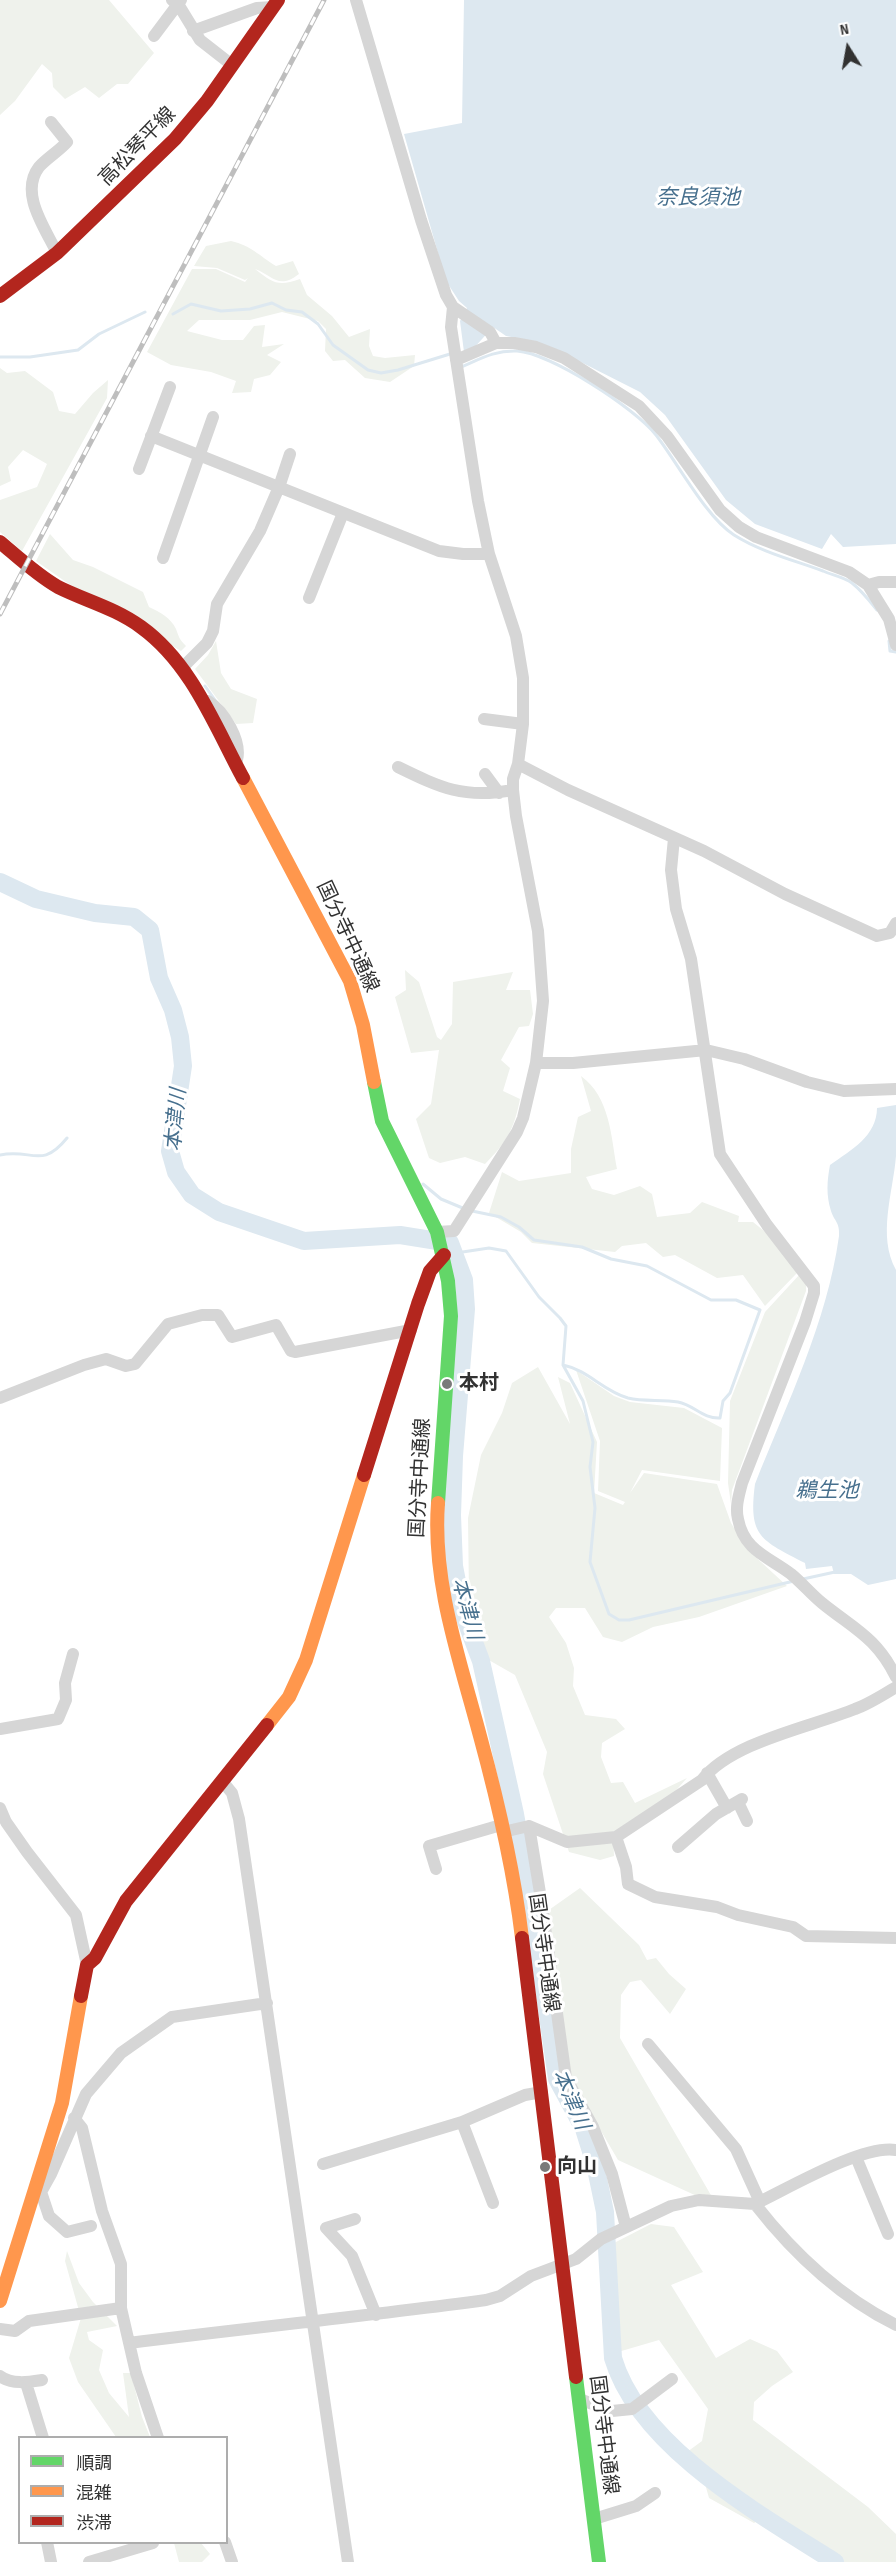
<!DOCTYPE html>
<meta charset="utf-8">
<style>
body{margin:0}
#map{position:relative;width:896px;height:2562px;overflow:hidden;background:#fff;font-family:"Sofia Sans Condensed","Noto Sans JP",sans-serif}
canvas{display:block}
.legend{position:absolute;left:18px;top:2436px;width:210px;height:108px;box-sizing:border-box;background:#fff;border:2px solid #adadad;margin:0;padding:8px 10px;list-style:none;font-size:18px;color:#323232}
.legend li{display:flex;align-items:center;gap:12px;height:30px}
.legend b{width:30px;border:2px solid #adadad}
.north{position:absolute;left:818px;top:18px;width:60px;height:60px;-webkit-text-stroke:4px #fff;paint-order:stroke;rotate:349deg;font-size:16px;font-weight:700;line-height:24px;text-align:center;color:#323232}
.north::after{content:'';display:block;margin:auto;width:21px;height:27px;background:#323232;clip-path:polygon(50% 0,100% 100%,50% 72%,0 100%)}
</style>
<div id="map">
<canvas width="896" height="2562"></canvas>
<ul class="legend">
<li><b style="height:8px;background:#63d668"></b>順調</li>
<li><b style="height:8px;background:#ff974d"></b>混雑</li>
<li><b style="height:8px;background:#b3261e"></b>渋滞</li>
</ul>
<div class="north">N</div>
</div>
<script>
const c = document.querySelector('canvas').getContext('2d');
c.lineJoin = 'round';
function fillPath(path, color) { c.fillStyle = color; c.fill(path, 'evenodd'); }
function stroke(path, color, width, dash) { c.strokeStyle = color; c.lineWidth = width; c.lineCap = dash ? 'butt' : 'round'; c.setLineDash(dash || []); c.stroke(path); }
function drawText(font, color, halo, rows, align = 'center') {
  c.font = font + ' "Sofia Sans Condensed","Noto Sans JP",sans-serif'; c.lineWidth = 6; c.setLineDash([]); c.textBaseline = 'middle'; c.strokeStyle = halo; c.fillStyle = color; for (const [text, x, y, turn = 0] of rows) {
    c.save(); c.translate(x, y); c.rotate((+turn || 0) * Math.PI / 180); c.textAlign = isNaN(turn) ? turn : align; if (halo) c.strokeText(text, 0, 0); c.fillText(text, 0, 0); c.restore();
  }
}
fillPath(new Path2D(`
 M0,0H109L154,53L128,84H117L99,98L85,87L65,99L53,87L52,73L42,64L15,101L0,115Z
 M231,241C252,246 258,255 276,266L293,261L299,274C278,290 274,276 255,269C273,283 278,287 300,279L307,295L332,316L349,337L370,329L369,346L373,356L385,358L415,355L414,366L390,382L365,378L345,360L333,361L325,351L326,329L318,321L282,312L250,320H199L187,331L222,340H243L254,326L265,325L262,347L284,344L267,355L281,362L270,375L254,379L251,392L232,393L236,381L211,372L171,365L147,352L192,269H216L245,282L248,278L245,280L217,268L194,266L206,246Z
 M0,368L7,373L25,371L53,392L59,411L75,414L93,393L108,380L107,398L22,551L0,532V500L37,487L47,464L23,450L8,467L11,481L0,486Z
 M50,534L73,560L93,567L143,592L149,607C160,612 171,618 176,629C179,637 179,639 186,646L181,651L66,582L36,561Z
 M216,641L221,673L231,689L257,699L253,723L236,724L195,669L208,655Z
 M405,970L419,982L437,1037L441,1040L452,1024L453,982L513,972L506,990H530L533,1014L529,1026L519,1027L501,1060L510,1068L503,1091L520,1099C514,1129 507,1142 485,1164L465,1157L440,1163L429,1158L416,1119L431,1104L439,1050L411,1053L395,997L406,990Z
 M581,1076C610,1097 611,1136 617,1169L586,1177L592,1189L614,1195L640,1186L652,1194L657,1217L690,1213L702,1202L739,1216L738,1222H753L769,1235L797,1273L765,1306L743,1275L717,1278L675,1255L663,1257L646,1243L622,1246L615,1252L532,1243L521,1232L489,1213L502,1172L519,1181L571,1173V1149L578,1117L591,1111Z
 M800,1274L806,1283V1291L732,1490L731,1504L728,1483L730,1401L765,1312Z
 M538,1367L570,1424L558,1377L570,1383L597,1442L594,1493L623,1505L625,1502L598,1491L600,1441L576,1370L614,1396L630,1402L684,1408L722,1428L720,1481L642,1470L630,1493L644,1473L717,1484L731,1523L747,1549L787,1586L699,1617L653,1627L622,1642L603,1637L585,1608H556L549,1617L566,1643L574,1668L573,1686L585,1715L616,1719L625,1729L602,1743L601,1757L611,1783L623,1782L635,1803L687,1778L671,1796L613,1834L614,1856L600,1860L569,1852L543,1774L547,1752L515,1675L487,1659L469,1596L468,1518L481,1455L502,1413L512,1383Z
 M580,1888L639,1945L647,1960L656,1958L669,1974L686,1989L670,2014L641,1980L630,1982L621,1995L620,2038L712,2197H699L618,2160L570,2078L546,1912Z
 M651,2224L674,2227L703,2272L671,2285L716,2358L750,2339L777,2351L793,2372L772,2386L754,2402L753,2420L868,2507L896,2534V2562H825L767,2514L754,2523L709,2498L704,2480L687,2452L702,2441L708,2409L659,2340L618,2352L614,2243Z
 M67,2251L79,2283L93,2302L117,2326L87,2332L89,2340L103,2350L99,2370L109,2393L129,2417L123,2373H131L142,2417L150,2437H116L78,2382L69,2358L81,2318L65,2261Z
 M174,2543H201L210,2554L202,2562H179Z`), '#eff2ec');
fillPath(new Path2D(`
 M464,0H896V544L843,547L831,534L822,549L755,524L726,500L665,415L640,392L559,351L533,341L506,336L493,327L472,350L464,352L460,321L467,308L459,301L446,281L404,134L462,123Z
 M896,1105C896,1122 896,1139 896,1156C893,1193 877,1236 896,1270V1579L868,1585L851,1574H834L832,1566L806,1569L805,1563C761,1540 748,1537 755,1484C787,1403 827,1323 839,1236C840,1222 834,1221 831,1211C826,1195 827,1181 830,1165C851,1150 877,1136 877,1108Z`), '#dde8f0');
stroke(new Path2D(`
 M173,314L191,304L221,311L250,309L272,303L286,310L302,312L318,324L333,345L368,370L381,373L398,370L450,354
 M0,357H30L78,350L99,334L145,312
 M461,367C480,359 495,350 517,351C550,353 635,408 656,435C677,462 706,517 734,535C761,552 793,560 823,571C832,575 844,577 852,583C862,591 869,600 877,610
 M889,641L890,651L896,652
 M205,686L215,700
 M0,1155C32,1148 41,1170 67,1138
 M423,1184L441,1199L465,1209
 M472,1211L501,1217L519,1227L534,1240L582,1247L611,1259L647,1266L711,1300H736L760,1310L730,1393L723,1401L720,1418C703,1419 694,1405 678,1402C662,1399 644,1402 628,1398C603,1391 588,1370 563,1365
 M456,1253L489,1248L506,1251L539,1297L560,1318L566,1326L563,1365L583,1401L593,1442L590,1467L595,1508L590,1562L609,1614L619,1620H629L794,1581
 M803,1579L835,1572`), '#dde8f0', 3);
stroke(new Path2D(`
 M0,882L36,899L95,913L134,917L150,930L159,978L173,1010L180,1037L183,1066L170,1151L176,1172L192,1195L219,1212L304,1241L400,1235L450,1243L464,1280L466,1309L454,1456L452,1515L454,1566L463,1613L481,1661L515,1814L534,1919L557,2079L584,2129L595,2164L605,2212L613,2358C639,2447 761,2515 835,2562`), '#dde8f0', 18);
stroke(new Path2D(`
 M172,0L178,4L200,40L232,65
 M356,0L421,220L446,295L453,307L490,332L496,343
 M193,31L257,8L273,7
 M154,36L181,0
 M51,122L67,142C59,151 47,158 39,167C19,193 45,228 57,253
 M456,360L496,343H514L536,347L564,358L639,406L667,436L720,510L739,527L756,537L849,572L868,585L879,582H896
 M151,436L439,551L463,554H489
 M139,469L170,387
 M163,558L213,417
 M868,585L889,619L896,645
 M309,598L343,513
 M183,667L207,643L213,631L217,604L260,531L279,487L290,454
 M208,701C224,711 242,741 237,760
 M484,719L523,724
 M518,764L568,790L704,851L785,894L877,936L890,933L896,923
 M398,767C441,788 464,799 513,790
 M485,774L499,793
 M674,838L671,870L676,909L691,959L720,1154L767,1225L814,1286V1293L805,1322L742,1483C739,1495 735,1507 738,1519C744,1551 769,1557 791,1574C802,1583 811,1594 822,1603C854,1629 876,1637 896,1677
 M536,1063H573L706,1050L744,1059L807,1082L844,1091L896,1089
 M437,1232L454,1231L517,1132L523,1118L536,1063L543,1001L538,931L516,816L513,790V779L518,764L523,724V678L516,636L489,554L478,501L451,327L453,307
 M0,1398L84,1365L106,1359L126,1366L135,1364L168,1324L202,1315H218L232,1337L276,1325L291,1351L295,1352L411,1330
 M0,1729L58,1719L66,1700L65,1683L73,1654
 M707,1773L727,1808
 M223,1782L232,1793L239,1819L348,2562
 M738,1802L747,1821
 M0,1808L6,1822L27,1852L76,1915L87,1965
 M529,1826L542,1905L566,2078L593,2127L612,2174L626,2227
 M503,1832L529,1826L567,1842L616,1837L702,1780C731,1742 811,1727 855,1709C869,1704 883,1695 896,1687
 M616,1837L626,1867L628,1884L655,1897L717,1907L738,1915L793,1927L806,1936L896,1938
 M678,1847L716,1814L742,1799
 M436,1869L429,1846L501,1825
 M648,2044L736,2149L760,2202
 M74,2118L82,2128L102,2211L121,2264V2308
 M462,2122L493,2203
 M856,2157L888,2234
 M323,2164L462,2122L525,2095L542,2092
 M41,2192L49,2216L67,2232L91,2226
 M34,2193L41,2192L51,2174L86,2094L121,2053L172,2017L267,2003
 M755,2204C787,2189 863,2144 896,2150
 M355,2219L326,2228L352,2256L376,2315
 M0,2329L15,2331L29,2321L121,2308L136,2373L158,2438
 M129,2343C248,2328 368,2316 486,2300L500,2296L531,2276L576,2259L601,2239L671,2206L699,2200L755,2204C794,2254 840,2297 896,2325
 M0,2376C12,2385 29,2382 42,2380
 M26,2383L43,2438
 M579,2399L612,2411L632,2409L672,2379
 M594,2519L636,2506L655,2493
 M47,2542L51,2562
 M225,2542L232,2562
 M89,2562L153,2543`), '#d6d6d6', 12);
stroke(new Path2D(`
 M374,1082L382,1121L437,1232L448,1281L451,1316L438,1503
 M576,2377L599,2562`), '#63d668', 14);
stroke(new Path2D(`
 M243,778L350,981L363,1025L374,1082
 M438,1503C432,1583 460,1660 480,1736C498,1802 514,1871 522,1938
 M267,1725L289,1697L306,1660L364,1475
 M0,2301L62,2103L81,1996`), '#ff974d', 14);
stroke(new Path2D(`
 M0,296L57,253L175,139L207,101L278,0
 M0,542C19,558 37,575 58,587C86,601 115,608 141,627C191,663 214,724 243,778
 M364,1475L418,1304L430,1271L444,1255
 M522,1938L576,2377
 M81,1996L87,1965L95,1958L126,1901L267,1725`), '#b3261e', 14);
const rail = new Path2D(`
 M0,614L324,0`);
stroke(rail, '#bebebe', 5);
stroke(rail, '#fff', 3, [9]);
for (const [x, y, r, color] of [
 [447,1384,6,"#7a7a7a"],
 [545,2167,6,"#7a7a7a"]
]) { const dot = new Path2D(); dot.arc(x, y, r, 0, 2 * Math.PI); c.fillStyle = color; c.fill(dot); stroke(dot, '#fff', 2); }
drawText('20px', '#323232', '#fff', [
 ["高松琴平線",138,147,-46],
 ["国分寺中通線",347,937,65],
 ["国分寺中通線",421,1478,-87],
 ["国分寺中通線",543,1953,82],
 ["国分寺中通線",603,2435,83]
]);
drawText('bold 20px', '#323232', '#fff', [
 ["本村",459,1384],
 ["向山",557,2167]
], 'left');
drawText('italic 21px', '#47708e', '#fff', [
 ["奈良須池",698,199],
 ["本津川",177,1120,-85],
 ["鵜生池",827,1492],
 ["本津川",466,1609,75],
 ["本津川",570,2100,67]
]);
</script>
